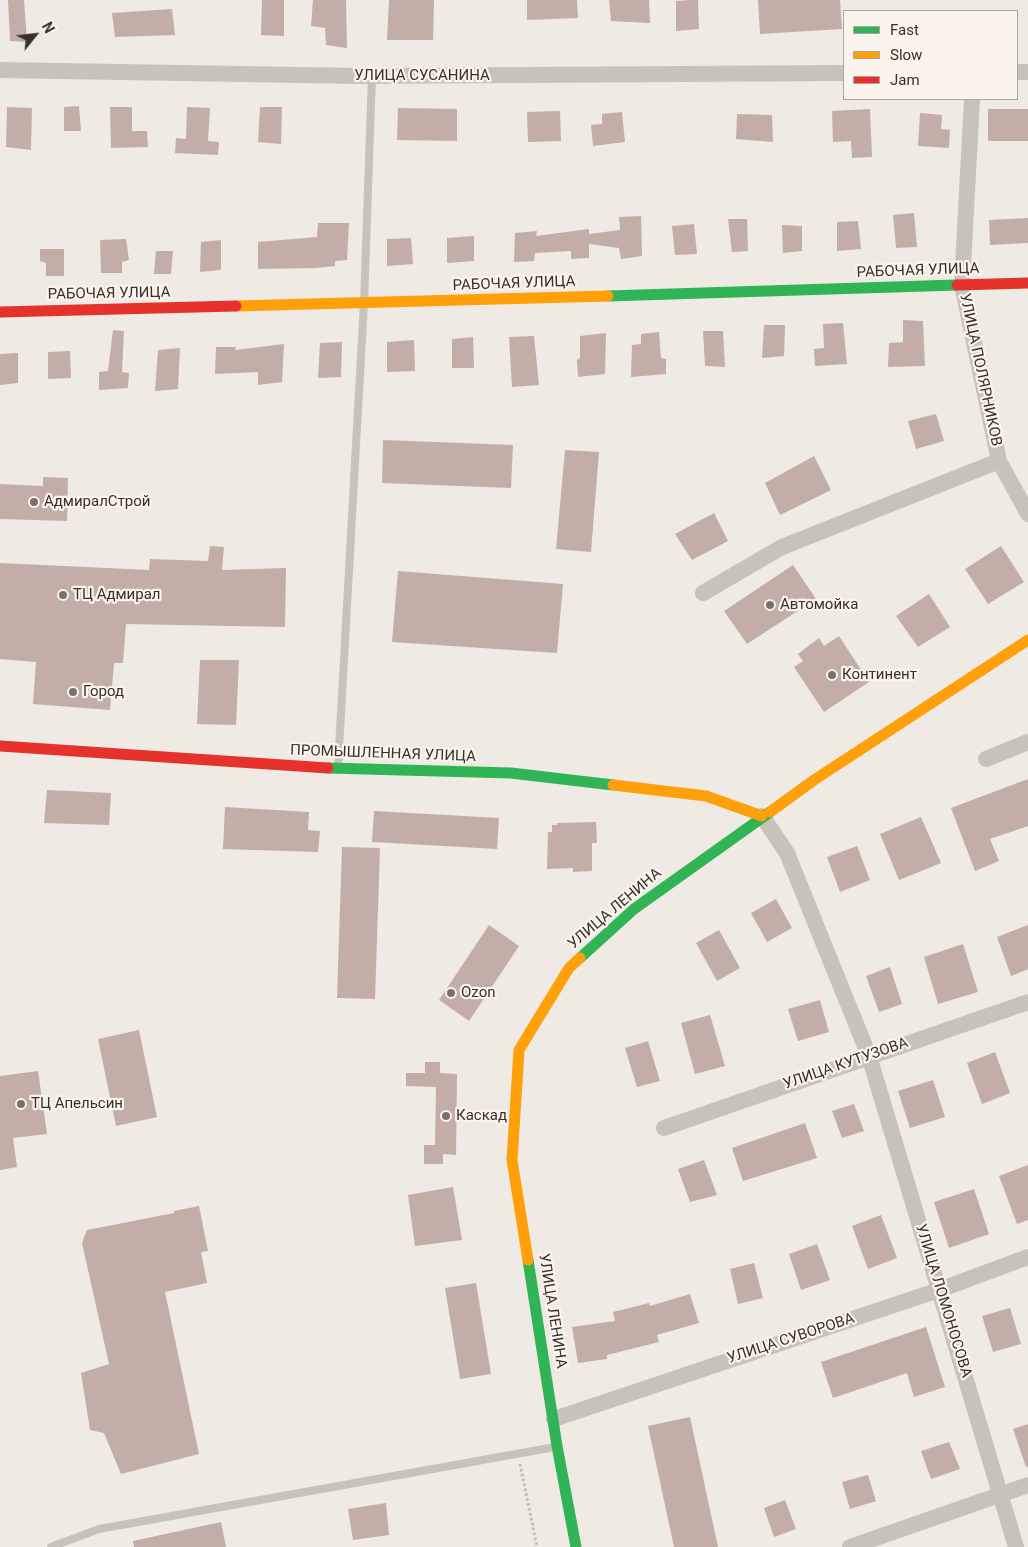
<!DOCTYPE html>
<meta charset="utf-8">
<style>
body{margin:0}
#map{position:relative;width:1028px;height:1547px;overflow:hidden;background:#efeae4;font-family:Roboto,sans-serif}
canvas{display:block}
.legend{position:absolute;left:843px;top:10px;width:175px;height:90px;box-sizing:border-box;background:#faf4ed;border:1px solid #ada59f;margin:0;padding:6px 9px;list-style:none;font-size:15px;color:#392f2b}
.legend li{display:flex;align-items:center;gap:10px;height:25px}
.legend b{width:25px;border:1px solid #ada59f}
.north{position:absolute;left:10px;top:10px;width:50px;height:50px;-webkit-text-stroke:4px #faf4ed;paint-order:stroke;rotate:61deg;font-size:14px;font-weight:700;line-height:20px;text-align:center;color:#392f2b}
.north::after{content:'';display:block;margin:auto;width:18px;height:22px;background:#392f2b;clip-path:polygon(50% 0,100% 100%,50% 72%,0 100%)}
</style>
<div id="map">
<canvas width="1028" height="1547"></canvas>
<ul class="legend">
<li><b style="height:6px;background:#30b455"></b>Fast</li>
<li><b style="height:6px;background:#ff9f0a"></b>Slow</li>
<li><b style="height:6px;background:#e5322d"></b>Jam</li>
</ul>
<div class="north">N</div>
</div>
<script>
const c = document.querySelector('canvas').getContext('2d');
c.lineJoin = 'round';
function fillPath(path, color) { c.fillStyle = color; c.fill(path, 'evenodd'); }
function stroke(path, color, width, dash) { c.strokeStyle = color; c.lineWidth = width; c.lineCap = dash ? 'butt' : 'round'; c.setLineDash(dash || []); c.stroke(path); }
function drawText(font, color, halo, rows, align = 'center') {
  c.font = font + ' Roboto,sans-serif'; c.lineWidth = 4.5; c.setLineDash([]); c.textBaseline = 'middle'; c.strokeStyle = halo; c.fillStyle = color; for (const [text, x, y, turn = 0] of rows) {
    c.save(); c.translate(x, y); c.rotate((+turn || 0) * Math.PI / 180); c.textAlign = isNaN(turn) ? turn : align; if (halo) c.strokeText(text, 0, 0); c.fillText(text, 0, 0); c.restore();
  }
}
fillPath(new Path2D(`
 M8,0H24L27,42L10,41Z
 M262,0H284V36L261,35Z
 M313,0H346L347,48L326,45L325,28L311,26Z
 M389,0H434L433,40H387Z
 M527,0H577L578,18L527,20Z
 M609,0H649L650,23L611,21Z
 M691,0H698L699,29L676,31V1Z
 M758,0H840L842,29L760,34Z
 M172,9L175,35L115,37L112,13Z
 M79,106L81,131H64V107Z
 M7,107L32,108L31,150L6,147Z
 M110,107H132V131H147L148,147L111,148Z
 M187,107L210,108L208,141L219,142L218,155L175,153L176,138L186,139Z
 M260,107H282L281,144L258,142Z
 M398,108L457,109V141L397,140Z
 M870,109L872,157L852,158L851,141L833,142L832,111Z
 M988,109H1028V141H988Z
 M560,111L561,141L528,142L527,112Z
 M622,112L625,142L593,146L591,125L602,124V114Z
 M920,113L942,115L941,129L950,130L949,148L918,146Z
 M737,114L772,115L773,142L736,139Z
 M914,213L917,247L896,248L893,215Z
 M641,216L642,256L621,259L619,248L589,244V258L571,259V251L535,253L534,261L514,262L515,233L537,231L536,236L589,229V234L620,230L619,217Z
 M1028,218V243L990,245L989,220Z
 M728,219H747L748,251L732,252Z
 M858,221L861,249L837,251V222Z
 M318,223H349L347,260L335,261V266L316,268L258,269V242L317,237Z
 M694,224L697,254L675,255L672,226Z
 M782,225L802,226V251L783,253Z
 M474,236V261L447,263V238Z
 M411,238L413,264L387,266V239Z
 M126,239L129,260L122,262V273H101L100,240Z
 M221,240V270L200,272L201,242Z
 M40,249H64V276H46V263L40,261Z
 M156,251H173L171,274H154Z
 M903,320L923,321L925,366L888,367L889,343L903,342Z
 M843,323L847,364L815,366L814,349L824,348L823,324Z
 M764,325H785L784,356L762,358Z
 M113,330L124,331L122,372L129,373L128,388L99,390V372L108,371Z
 M703,331H723L725,367L705,366Z
 M659,332L661,358L666,359V374L631,377L632,345L641,344V334Z
 M606,333L605,374L578,377L577,360L580,358V336Z
 M534,336L539,385L512,387L509,337Z
 M473,337L474,368H452V339Z
 M414,340L415,371L387,372V342Z
 M342,342L341,377L318,378L320,343Z
 M284,344L282,382L258,385V372L215,374L216,347H236L235,350Z
 M180,348L178,389L155,391L158,350Z
 M70,351L71,378L48,379V352Z
 M18,353V383L0,385V354Z
 M936,414L944,441L916,449L908,421Z
 M383,440L513,445L511,488L382,483Z
 M565,450L599,452L591,552L556,549Z
 M814,456L831,490L780,515L765,483Z
 M43,477L68,478L67,521L0,519V484L43,486Z
 M714,513L728,541L692,560L675,534Z
 M210,546L224,547L222,570L286,568L285,627L126,624L123,663H114L110,710L33,704L36,662L0,659V563L149,570L150,559L208,561Z
 M1001,546L1024,582L988,604L965,569Z
 M793,565L816,599L747,644L724,611Z
 M398,571L563,584L557,653L392,642Z
 M929,594L950,627L918,647L896,616Z
 M839,636L869,682L824,712L794,667L803,661L798,654L819,638L824,646Z
 M200,660H239L236,725L197,724Z
 M1028,779V826L990,839L999,861L975,871L951,808Z
 M47,790L111,793L109,825L44,823Z
 M225,807L309,812L308,830L320,831L318,852L223,849Z
 M374,811L499,818L497,849L372,842Z
 M921,817L941,863L899,880L880,834Z
 M596,822L597,843H592V871L573,872V868L547,869L548,832H552V825H557V823Z
 M857,846L870,880L840,892L827,857Z
 M342,847L380,848L375,999L337,998Z
 M776,899L792,928L767,942L751,913Z
 M489,925L519,946L469,1021L439,1000Z
 M1028,925V969L1011,976L997,937Z
 M719,930L740,968L717,981L696,943Z
 M963,944L978,992L938,1004L924,957Z
 M890,967L902,1004L879,1012L866,976Z
 M820,1000L829,1032L798,1041L788,1009Z
 M710,1015L725,1066L695,1074L681,1023Z
 M139,1030L157,1117L116,1126L98,1039Z
 M648,1041L660,1081L637,1087L625,1048Z
 M995,1052L1010,1093L982,1104L967,1063Z
 M425,1062H440V1073L457,1074L456,1155L443,1154V1164H424V1145H435L436,1087L406,1086V1073H425Z
 M38,1071L47,1134L13,1138L17,1167L0,1170V1076Z
 M933,1080L945,1117L910,1128L898,1091Z
 M854,1104L864,1131L842,1138L832,1111Z
 M805,1123L817,1158L743,1181L732,1148Z
 M704,1160L717,1195L690,1202L678,1169Z
 M1028,1165V1220L1017,1224L999,1176Z
 M453,1187L462,1240L415,1246L408,1195Z
 M974,1189L989,1234L949,1248L934,1202Z
 M199,1206L208,1251L201,1252L207,1283L165,1292L199,1454L121,1474L104,1433L90,1430L81,1373L109,1364L82,1243L87,1230L174,1213V1211Z
 M881,1215L897,1258L868,1269L852,1226Z
 M817,1244L830,1280L801,1290L789,1254Z
 M754,1263L763,1298L738,1304L730,1269Z
 M476,1283L491,1374L460,1379L445,1288Z
 M690,1294L699,1323L657,1335L659,1342L607,1355V1359L578,1363L572,1327L615,1321L613,1312L649,1303L650,1306Z
 M1010,1308L1021,1344L993,1352L982,1316Z
 M926,1327L945,1387L914,1397L907,1373L833,1398L821,1362Z
 M690,1417L718,1547H674L648,1426Z
 M1028,1424V1467H1026L1013,1429Z
 M949,1442L960,1469L931,1479L921,1451Z
 M868,1475L876,1501L850,1509L842,1482Z
 M785,1500L796,1529L774,1537L764,1508Z
 M386,1503L389,1535L353,1540L348,1509Z
 M221,1522L226,1547H134L133,1541Z`), '#c2aea6');
stroke(new Path2D(`
 M520,1464L537,1547`), '#c1bab5', 3, [2.5, 2.5]);
stroke(new Path2D(`
 M338,766L364,303L372,76
 M51,1547L99,1529L555,1447`), '#c8c2bd', 8);
stroke(new Path2D(`
 M0,70L360,76L844,73
 M1017,72H1028
 M972,99L962,285L999,461L1028,514
 M703,593L782,547L999,461
 M986,759L1028,742
 M762,816L787,853L869,1056L1016,1547
 M664,1128L1028,1002
 M554,1419L939,1290L1028,1257
 M850,1547L1028,1485`), '#c8c2bd', 16);
stroke(new Path2D(`
 M608,296L957,285
 M328,768L511,773L613,785
 M580,958L634,909L770,812
 M528,1260L557,1446L576,1547`), '#30b455', 11);
stroke(new Path2D(`
 M236,306L608,296
 M613,785L706,796L762,816
 M770,812L814,780L1028,640
 M528,1260L512,1160L519,1050L569,968L580,958`), '#ff9f0a', 11);
stroke(new Path2D(`
 M957,285L1028,283
 M0,312L236,306
 M0,746L328,768`), '#e5322d', 11);
for (const [x, y, r, color] of [
 [34,502,5,"#79706c"],
 [63,595,5,"#79706c"],
 [770,605,5,"#79706c"],
 [832,675,5,"#79706c"],
 [73,692,5,"#79706c"],
 [451,993,5,"#79706c"],
 [21,1104,5,"#79706c"],
 [446,1116,5,"#79706c"]
]) { const dot = new Path2D(); dot.arc(x, y, r, 0, 2 * Math.PI); c.fillStyle = color; c.fill(dot); stroke(dot, '#faf4ed', 2); }
drawText('15px', '#392f2b', '#faf4ed', [
 ["УЛИЦА СУСАНИНА",422,76],
 ["РАБОЧАЯ УЛИЦА",918,271,-2],
 ["РАБОЧАЯ УЛИЦА",514,284,-2],
 ["РАБОЧАЯ УЛИЦА",109,294,-1],
 ["УЛИЦА ПОЛЯРНИКОВ",980,370,78],
 ["ПРОМЫШЛЕННАЯ УЛИЦА",383,754,2],
 ["УЛИЦА ЛЕНИНА",615,909,-40],
 ["УЛИЦА КУТУЗОВА",846,1064,-19],
 ["УЛИЦА ЛОМОНОСОВА",943,1301,73],
 ["УЛИЦА ЛЕНИНА",552,1311,81],
 ["УЛИЦА СУВОРОВА",791,1339,-18]
]);
drawText('15px', '#392f2b', '#faf4ed', [
 ["АдмиралСтрой",44,502],
 ["ТЦ Адмирал",73,595],
 ["Автомойка",780,605],
 ["Континент",842,675],
 ["Город",83,692],
 ["Ozon",461,993],
 ["ТЦ Апельсин",31,1104],
 ["Каскад",456,1116]
], 'left');
</script>
